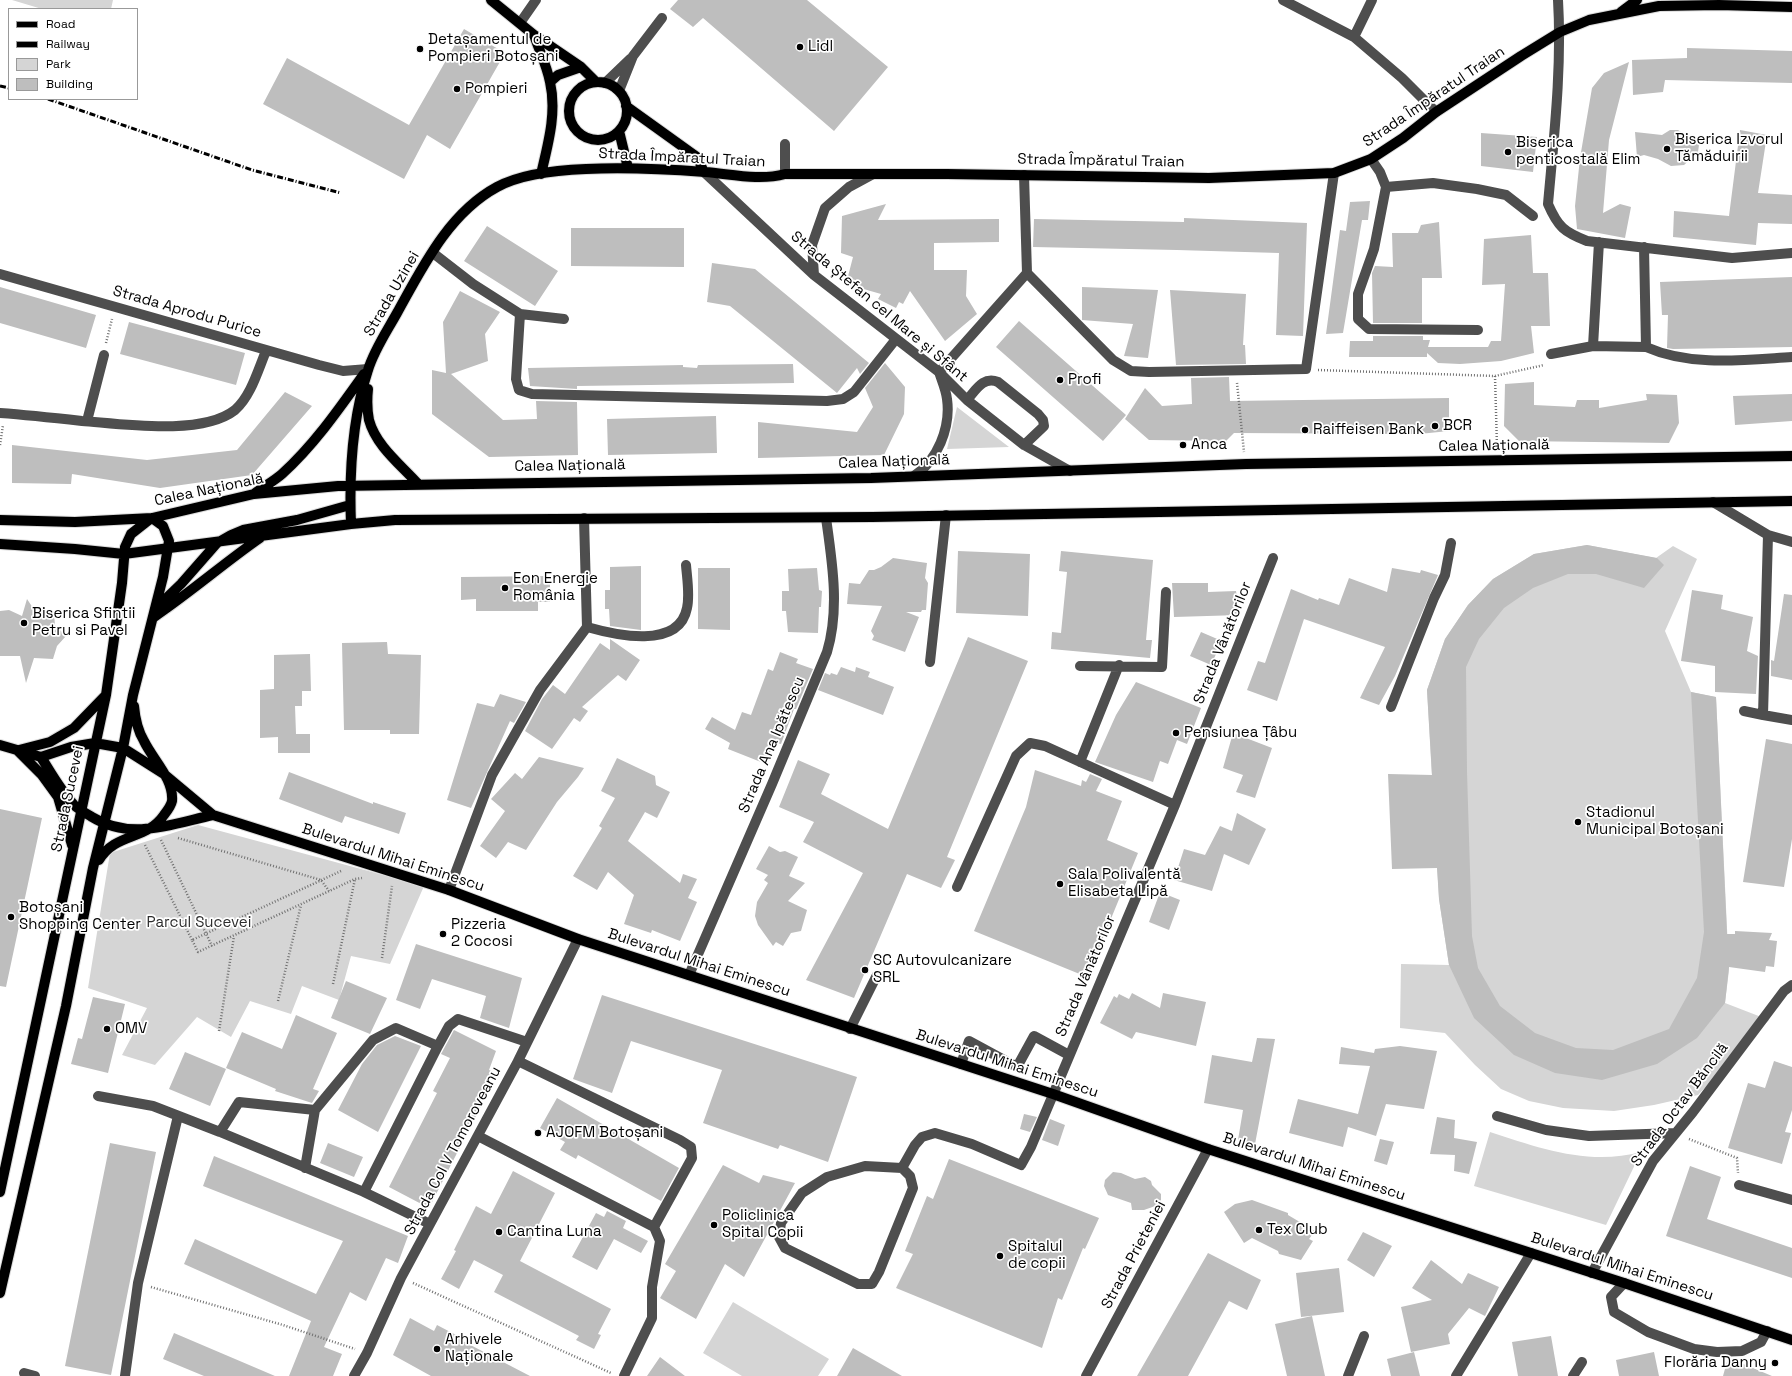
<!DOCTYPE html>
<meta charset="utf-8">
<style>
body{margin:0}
#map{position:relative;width:1792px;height:1376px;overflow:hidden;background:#fff;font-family:"Space Grotesk",sans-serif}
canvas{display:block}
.legend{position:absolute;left:8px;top:8px;width:130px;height:92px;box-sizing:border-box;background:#fff;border:1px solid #999;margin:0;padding:5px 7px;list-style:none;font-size:12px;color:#000}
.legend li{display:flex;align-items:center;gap:8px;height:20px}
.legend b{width:20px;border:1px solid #999}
</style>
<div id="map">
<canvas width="1792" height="1376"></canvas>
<ul class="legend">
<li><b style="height:5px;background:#000"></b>Road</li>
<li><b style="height:5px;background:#000"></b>Railway</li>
<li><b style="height:11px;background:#d5d5d5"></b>Park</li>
<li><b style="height:11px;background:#bebebe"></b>Building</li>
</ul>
</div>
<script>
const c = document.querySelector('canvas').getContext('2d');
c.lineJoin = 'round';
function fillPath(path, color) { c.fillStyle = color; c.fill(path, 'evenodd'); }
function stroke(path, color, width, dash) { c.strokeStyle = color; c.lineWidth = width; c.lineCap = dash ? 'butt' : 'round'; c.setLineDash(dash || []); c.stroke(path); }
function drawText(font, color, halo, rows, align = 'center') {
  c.font = font + ' "Space Grotesk",sans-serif'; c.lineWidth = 3.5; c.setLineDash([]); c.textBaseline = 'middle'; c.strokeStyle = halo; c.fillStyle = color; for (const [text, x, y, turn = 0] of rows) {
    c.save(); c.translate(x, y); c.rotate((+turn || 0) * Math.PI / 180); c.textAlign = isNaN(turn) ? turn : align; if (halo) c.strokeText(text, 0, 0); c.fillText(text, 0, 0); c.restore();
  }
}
fillPath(new Path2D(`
 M12,0H113L111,9H42Z
 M957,407L1009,447L947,449Z
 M1587,545L1656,558L1673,546L1697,559L1665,631L1691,692L1716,697L1729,970L1725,1003L1769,1020L1698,1095L1654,1105L1614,1111L1563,1108L1529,1101L1501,1089L1475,1065L1445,1033L1400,1028L1401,964L1449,965L1439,899L1427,690L1445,639L1468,605L1493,579L1534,554Z
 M198,825L424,886L390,964L351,956L339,1000L302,986L291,1014L250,1001L231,1037L197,1017L155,1065L122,1055L147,1008L88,988L110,853Z
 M1490,1132C1539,1148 1589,1166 1641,1152L1606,1225L1474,1186Z
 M733,1302L829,1359L818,1376H742L703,1353Z`), '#d5d5d5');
fillPath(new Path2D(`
 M678,0H807L888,67L834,131L703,18L693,27L670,9Z
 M464,29L505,53L450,149L427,135L404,179L263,104L287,58L409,125Z
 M1687,48L1792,51V83L1665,80L1663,92L1633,95L1632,60L1687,58Z
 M1629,62L1609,140L1603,213L1620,204L1631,207L1625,238L1577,229L1575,206L1580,158L1592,88L1604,73Z
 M1670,130H1678L1693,139L1699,145L1698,152L1684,165L1671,166L1658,159L1644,155L1637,157L1635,132L1662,135Z
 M1740,130L1767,135L1758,193L1792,195V224L1758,223L1756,245L1673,237L1674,211L1729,216Z
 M1481,133L1537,137L1533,172L1481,166Z
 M1370,201L1368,220H1362L1343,333L1326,334L1340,230L1346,231L1350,202Z
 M886,204L878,220L999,219V242L934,243V270H967L966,296L977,314L945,341L910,291L903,304L899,302L896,308L878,299L881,294L846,284L853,257L841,253L842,216Z
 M1184,218L1307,223L1303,336L1276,335L1279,253L1177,250L1033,247L1034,219L1184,222Z
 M1439,222L1442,278H1422V323H1373L1372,273L1375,266L1393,267L1392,233H1418L1421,225Z
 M487,226L558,271L535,306L464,261Z
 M571,228H684V267L571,266Z
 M1531,235L1533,273H1548L1550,326H1531L1534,353L1501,361L1460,364L1438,363L1427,353V357H1349L1350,341H1373V336H1423V340H1430L1428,347H1488L1491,341H1501L1505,284L1482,285L1484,239Z
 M712,263L755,269L869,363L860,374L857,368L837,393L730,306L707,302Z
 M1792,277V347L1673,349L1667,348L1668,315H1662L1660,282Z
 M0,287L96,315L86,348L0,323Z
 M1082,287L1158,290L1148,358L1124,356L1133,324L1082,320Z
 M1170,290L1246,294L1243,345H1245L1246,364L1176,365Z
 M460,291L500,312L485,334L488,361L451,374L503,420L537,419L536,401L577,402L578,455L489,457L432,414V370L446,373L443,322Z
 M1019,321L1126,415L1103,441L996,347Z
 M129,322L245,353L236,385L120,354Z
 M885,363L905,387L904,414L884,455L758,458V422L857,432L873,407L865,388Z
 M793,364L794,383L577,386V389L530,386L528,368L683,365V367L697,368L698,365Z
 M1229,377L1230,401L1449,398V431L1419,434L1234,433L1226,441L1149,440L1125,419L1145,388L1162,406L1192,404L1191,378Z
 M1534,382V405L1575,407L1577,400H1599V408L1647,400L1646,394L1677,395L1679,423L1669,443L1519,441L1504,426L1505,384Z
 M285,392L312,406L252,475L160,488L72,474L71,484L12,483V445L147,460L237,450Z
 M1792,394V421L1735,425L1733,396Z
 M716,416L717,453L608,455L607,419Z
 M1587,545L1657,558L1664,565L1644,588L1596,574H1568L1533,588L1504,608L1479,639L1466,667L1467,772L1472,936L1478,968L1500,1006L1535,1033L1576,1048L1613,1050L1669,1029L1697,978L1704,932L1691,692L1716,697L1727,934H1735V931L1772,933L1769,940L1777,941L1774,967L1766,966L1765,972L1729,967L1725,1003L1697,1038L1657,1064L1602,1080L1555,1073L1514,1055L1474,1018L1449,965L1439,899L1437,868L1392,869L1388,774L1432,775L1427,690L1445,639L1468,605L1493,579L1534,554Z
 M958,551L1030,554L1028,616L956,613Z
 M1061,551L1153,560L1146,640H1152L1150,658L1051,649L1052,632L1061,633L1067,572L1059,571Z
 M893,558L927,563L925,578L928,583L926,610H922L921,612H906L919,617L905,652L872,640L874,636L871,631L882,606L847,604L849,583L860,584L869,570H874L881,567Z
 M641,566V630L610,626L609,609H605V590H610V567Z
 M698,568H730V630L698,629Z
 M817,568L819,590L822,591L821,607H819L818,633L788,632L786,611H782V591H789L788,569Z
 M1392,568L1420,573L1421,570L1438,575L1395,676L1379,705L1360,698L1385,647L1304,619L1277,701L1247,690L1258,661L1265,663L1291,589L1318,600L1319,598L1339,605L1349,578L1387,592Z
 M550,576V602H538V611H476V599L461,600V577Z
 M1172,583H1208V592L1236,591L1240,615L1174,617Z
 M1692,590L1723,595L1721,609L1753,617L1747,651L1758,656L1756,694L1715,692V666L1681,661Z
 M1784,594L1792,595V680L1771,676V660L1774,661Z
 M27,599L35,611L54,613L55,625L66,636L57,646L53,659L34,658L26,683L20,656H0V611L9,610L22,616Z
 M1201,632L1222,641L1211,665L1190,656Z
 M968,637L1028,661L947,857L955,860L941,888L907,874L854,998L806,980L863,873L803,842L814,822L779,807L798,760L830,774L821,794L888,829Z
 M610,639L640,660L626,681L618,675L582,707L588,711L580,722L574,718L552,749L525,731L542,699L553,685L565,694L600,643L610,650Z
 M387,642L388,654L421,655L419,734H390V730H344L342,643Z
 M780,652L798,659L796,663L813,669L796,709H794L781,744L774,742L766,764L728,749L730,743L705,729L712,717L735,730L742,712L751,715L768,669L773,671Z
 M310,654L311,691H302V706H295L296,734H310V753H278V737L260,738V690L274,689V655Z
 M841,667L855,672L856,667L870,672L868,677L894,687L883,715L818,690L825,673L830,675L831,673L837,675Z
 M1136,682L1201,708L1187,744L1177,740L1168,764L1160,761L1153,782L1095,762L1116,715Z
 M500,694L526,702L514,723L510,721L471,808L447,800L477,703L494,707Z
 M1233,733L1272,748L1255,798L1236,792L1243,775L1223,768Z
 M1766,739L1792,744V839L1784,887L1743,882Z
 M539,757L584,768L578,777L557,802L526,850L508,842L496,858L480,846L505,811L491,799L515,773L522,779Z
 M617,758L655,776L656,785L670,792L657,818L645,812L628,841L680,883L683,874L697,879L688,898L697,902L680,941L652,930L651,933L624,924L634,895L608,872L597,890L573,876L602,828L599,826L615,798L601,791Z
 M1035,770L1081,786L1082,780L1086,782L1090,774L1102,779L1096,791L1122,801L1107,840L1138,853L1087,977L974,931L1026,807Z
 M289,772L373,804V802L406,813L399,834L345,816L342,823L279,799Z
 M0,809L42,818L6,987L0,986Z
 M1237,813L1266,829L1249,865L1224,854L1212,891L1174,880L1184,849L1205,855L1220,826L1232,831Z
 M769,846L780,852L785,851L798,857L789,876L805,883L788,901L807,910L801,931L791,933L783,946L776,942L773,946L758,925L755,916L757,902L768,883L764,880L768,875L756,869Z
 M1160,892L1180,900L1169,930L1149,922Z
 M416,944L522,978L509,1028L480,1018L486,996L432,979L420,1009L396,1000Z
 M346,981L387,998L370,1034L331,1018Z
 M1132,993L1160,1008L1163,993L1206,1002L1196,1046L1136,1032L1132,1039L1100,1023L1114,996L1117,998L1119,994L1129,999Z
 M602,995L857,1077L828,1162L780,1145L778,1149L703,1123L722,1070L631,1041L612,1093L573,1079Z
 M93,997L125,1004L108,1073L71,1064L78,1038L82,1039Z
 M296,1015L337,1033L313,1089L319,1091L312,1103L275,1091L276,1089L226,1068L242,1032L282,1049Z
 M454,1030L496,1051L489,1070L493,1072L478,1101L482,1104L429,1208L389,1187L437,1093L433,1091L450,1058L441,1054Z
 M395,1036L421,1046L378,1132L338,1110L362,1064L377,1045Z
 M1257,1038L1275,1039L1255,1144L1238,1140L1243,1110L1204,1103L1212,1055L1252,1062Z
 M1400,1046L1437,1051L1424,1109L1386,1104L1376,1136L1348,1127L1343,1147L1289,1133L1298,1099L1358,1114L1370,1066L1339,1064L1341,1047L1374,1053L1375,1049Z
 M185,1052L226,1069L210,1106L169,1089Z
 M1774,1061L1792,1067V1110L1785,1132L1791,1133L1782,1164L1728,1148L1748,1083L1765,1088Z
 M557,1098L679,1168L661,1201L578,1155L576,1159L560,1150L565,1142L540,1128Z
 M1024,1114L1037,1117L1030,1132L1020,1129Z
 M1437,1117L1455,1120L1454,1138L1477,1142L1469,1174L1454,1171L1455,1155L1430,1154Z
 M1050,1119L1065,1125L1058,1146L1042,1140Z
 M1380,1139L1394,1142L1387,1165L1374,1161Z
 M110,1143L156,1152L111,1375L65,1366Z
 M328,1143L363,1157L354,1177L320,1163Z
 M214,1156L408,1236L398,1263L386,1258L366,1301L350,1292L324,1347L342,1354L333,1376H289L311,1321L184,1264L195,1239L316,1294L343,1241L203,1186Z
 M949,1159L1099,1218L1085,1249L1083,1248L1062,1300L1058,1298L1042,1348L896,1288L913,1254L905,1251L927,1196L933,1199Z
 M723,1165L759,1183L763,1175L795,1183L744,1277L725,1264L696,1319L660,1298L676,1271L665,1264Z
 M1690,1166L1721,1177L1707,1219L1792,1248V1278L1666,1236Z
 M513,1171L555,1193L520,1261L611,1309L598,1334L601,1335L594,1349L576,1340L579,1336L494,1292L503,1275L474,1260L459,1289L441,1279L456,1251L454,1250L476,1206L491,1214Z
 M1113,1172L1121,1173L1135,1179L1145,1177L1151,1181L1152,1185L1161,1194V1200L1158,1205L1144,1210H1132L1131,1203L1108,1195L1104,1186L1105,1180Z
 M1252,1200L1288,1213V1215L1315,1231L1309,1239L1313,1241L1301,1260L1279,1254L1278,1251L1252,1238L1244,1243L1224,1212L1235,1204Z
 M607,1211L626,1221L623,1228L648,1241L641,1253L614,1239L597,1270L572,1257L596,1213L604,1217Z
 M1363,1232L1392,1246L1374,1277L1347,1260Z
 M1208,1253L1261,1280L1247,1310L1229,1301L1188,1376H1137Z
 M1431,1260L1462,1284L1468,1273L1499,1287L1485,1316L1469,1308L1448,1334L1450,1344L1411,1352L1401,1307L1432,1300L1412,1288Z
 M1339,1268L1344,1312L1301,1317L1296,1273Z
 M1312,1316L1325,1376H1287L1275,1324Z
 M410,1318L434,1331L437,1325L458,1336L457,1338L530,1376H431L393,1355Z
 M174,1333L275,1376H204L163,1359Z
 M1551,1336L1558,1376H1518L1512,1342Z
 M853,1348L902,1376H837Z
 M1414,1352L1420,1376H1391L1387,1359Z
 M1654,1352L1659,1376H1619L1616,1360Z
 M660,1357L685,1376H647Z
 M1728,1358H1729L1772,1376H1723Z`), '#bebebe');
const major = new Path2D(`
 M491,0L534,35L581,67L596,82
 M1621,12L1637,0
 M534,35C539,50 547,66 550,82C557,113 548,144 541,174
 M569 111a29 29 0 1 1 58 0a29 29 0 1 1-58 0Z
 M550,82L558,75L581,67
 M626,106L697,157L704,172
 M619,131L628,168
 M368,389C367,399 367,410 369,420C376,446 401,465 418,484
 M254,494C263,487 274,481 282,474C314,445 339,409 364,374
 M0,520L75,522L152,518L254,494L338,486L871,478L1246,464L1792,456
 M351,524C349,473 352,419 368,370C374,350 387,331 397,313C423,266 449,213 497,187C521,174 559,170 586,169C625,167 665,169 705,172C731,174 759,181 785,174H947L1209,178L1334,173L1371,159L1403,138L1436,112L1521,56L1560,32L1589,20L1659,6L1719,5L1792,7
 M0,544L75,549L124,554L351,524L395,520L872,517L1792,501
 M155,609L181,584L217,543L231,535L243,530L297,520L350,505
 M154,617C191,592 224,563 260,538
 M0,745L41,757L71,747L95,743L123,748L164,774L213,815L449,890L578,939L1053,1094L1208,1149L1624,1283L1792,1340
 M19,750L50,742L74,728L106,695
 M18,751L42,775L58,797L72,845
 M41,757C51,773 61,791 74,805C79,810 86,813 92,817C131,841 172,824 213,815
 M99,860C116,832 146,841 164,815C167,811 171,806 172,801C174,779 153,760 144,741C138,731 135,718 134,706
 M0,1192L106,695L122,583L125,547L131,534L150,519
 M0,1293L66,1006L93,868L123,748L133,695L163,577L169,541L163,526L152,518`);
stroke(major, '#dbdbdb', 12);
stroke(new Path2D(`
 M106,343L112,319
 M1318,370L1495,376L1544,365
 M1495,376L1497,447
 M1237,383L1244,452
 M0,445L3,425
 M178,838L321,880L329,891
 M161,840L212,946
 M145,845L192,940
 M341,871L192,940L198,952L355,879L362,878
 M382,958L392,886
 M333,984L355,879
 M278,1001L301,905
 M219,1031L234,936
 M1689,1139L1737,1158L1738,1173
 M413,1283L611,1373
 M151,1287L283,1325L355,1349`), '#707070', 2.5, [1, 2]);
stroke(new Path2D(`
 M1283,0L1354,37L1402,78L1436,112
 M1558,0C1562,68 1554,136 1548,204C1558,227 1564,232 1587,241L1732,258L1792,253
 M520,23L536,0
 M1354,37L1372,0
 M605,83L630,59
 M613,86L619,91L633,56L662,18
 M785,144V174
 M1371,159L1380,172L1386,187L1374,249L1358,294V319L1369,329L1478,330
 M704,172L814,275L939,372L967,400L1024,445L1070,471
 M1386,187L1433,183L1477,189L1506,195L1533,216
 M1644,247L1646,347C1691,367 1744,360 1792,357
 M433,253L473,284L520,314L564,319
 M1027,273L1113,360L1131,371L1149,372L1306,369L1334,173
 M0,274L319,365L343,371L368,369
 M814,275L812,245L825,208L849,187L873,174
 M520,314L516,379L519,390L532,394L827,401L843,399L854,392L896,339
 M1593,346L1599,242
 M1551,354L1593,346L1646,347
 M967,400C976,390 983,376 998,382L1038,414L1043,420L1044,426L1024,445
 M0,413C27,415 55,418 82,421C122,424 202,436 235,410C251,396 258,370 266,351
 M87,421L104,355
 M914,476C937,461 951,428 947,399C946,390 942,381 939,372L1027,273L1024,175
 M1713,502L1768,535L1792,542
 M584,518L587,627C615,635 679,650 687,608C690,595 687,578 686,565
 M930,662L946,515
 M1080,666L1162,667L1166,592
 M1391,707L1434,598L1445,575L1451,543
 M1744,711L1763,715L1768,535
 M1763,715L1792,720
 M1080,762L1119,665
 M957,887L1016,756L1030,743L1045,746L1175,805
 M449,890L492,775L540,690L587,627
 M689,975L772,784L827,652C840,609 832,561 826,518
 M850,1029L877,975
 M438,1046L449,1026L458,1019L527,1042
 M961,1064L969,1041L1017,1067L1034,1036L1069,1055
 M98,1096L153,1106L220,1132L364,1192L430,1224
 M1497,1116L1546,1130L1589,1136L1675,1133
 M220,1132L239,1102L315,1110
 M478,1136L654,1227L692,1158L691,1147L680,1140L518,1061
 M305,1168L315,1110L373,1040L396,1028L438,1046L364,1192
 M902,1168L910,1176L913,1188L879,1272L872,1284H858L785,1248L779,1237L781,1223L802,1193L827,1177L865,1166L902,1168L915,1145L922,1137L935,1133L972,1144L1021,1165L1031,1147L1175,805L1273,558
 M1739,1185L1792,1200
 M1592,1273L1653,1161L1693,1112L1784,991L1792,985
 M1624,1283L1611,1297L1614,1312L1648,1332L1694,1349L1717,1352L1742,1351L1761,1342L1767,1331
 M24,1373L35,1376
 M125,1376L138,1283L178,1116
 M354,1376L367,1353L401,1278L518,1061L578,939
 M624,1376L652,1318V1287L660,1241L654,1227
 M1086,1376L1208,1149
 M1348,1376L1364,1336
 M1456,1376L1531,1253
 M1573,1376L1582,1362`), '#4e4e4e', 10);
stroke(major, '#000', 10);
stroke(new Path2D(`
 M0,86L9,88
 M48,99L252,170L341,193`), '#000', 3, [6, 2, 1, 2]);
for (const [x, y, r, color] of [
 [800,47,4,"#000"],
 [420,49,4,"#000"],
 [457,89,4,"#000"],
 [1667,149,4,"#000"],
 [1508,152,4,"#000"],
 [1060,380,4,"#000"],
 [1435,426,4,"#000"],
 [1305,430,4,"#000"],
 [1183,445,4,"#000"],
 [505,588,4,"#000"],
 [24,623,4,"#000"],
 [1176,733,4,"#000"],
 [1578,822,4,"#000"],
 [1060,884,4,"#000"],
 [11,917,4,"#000"],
 [443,934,4,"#000"],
 [865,970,4,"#000"],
 [107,1029,4,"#000"],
 [538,1133,4,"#000"],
 [714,1225,4,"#000"],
 [1259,1230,4,"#000"],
 [499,1232,4,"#000"],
 [1000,1256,4,"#000"],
 [437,1349,4,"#000"],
 [1775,1363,4,"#000"]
]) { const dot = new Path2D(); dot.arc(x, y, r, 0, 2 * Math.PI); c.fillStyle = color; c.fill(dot); stroke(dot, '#fff', 1.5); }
drawText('15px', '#000', '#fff', [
 ["Detașamentul de",428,40],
 ["Pompieri Botoșani",428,57],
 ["Lidl",808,47],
 ["Pompieri",465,89],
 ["Biserica Izvorul",1675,140],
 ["Tămăduirii",1675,157],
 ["Biserica",1516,143],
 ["penticostală Elim",1516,160],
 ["Profi",1068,380],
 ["BCR",1443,426],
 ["Raiffeisen Bank",1313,430],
 ["Anca",1191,445],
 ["Eon Energie",513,579],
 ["România",513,596],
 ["Biserica Sfintii",32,614],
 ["Petru si Pavel",32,631],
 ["Pensiunea Țâbu",1184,733],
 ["Stadionul",1586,813],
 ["Municipal Botoșani",1586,830],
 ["Sala Polivalentă",1068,875],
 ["Elisabeta Lipă",1068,892],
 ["Botoșani",19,908],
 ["Shopping Center",19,925],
 ["Pizzeria",451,925],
 ["2 Cocosi",451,942],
 ["SC Autovulcanizare",873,961],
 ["SRL",873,978],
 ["OMV",115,1029],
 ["AJOFM Botoșani",546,1133],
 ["Policlinica",722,1216],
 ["Spital Copii",722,1233],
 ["Tex Club",1267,1230],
 ["Cantina Luna",507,1232],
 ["Spitalul",1008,1247],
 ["de copii",1008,1264],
 ["Arhivele",445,1340],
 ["Naționale",445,1357],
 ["Florăria Danny",1767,1363,"right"]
], 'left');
drawText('15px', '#000', '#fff', [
 ["Strada Împăratul Traian",1434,97,-34],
 ["Strada Împăratul Traian",682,158,3],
 ["Strada Împăratul Traian",1101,161,1],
 ["Strada Uzinei",392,294,-60],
 ["Strada Ștefan cel Mare și Sfânt",879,307,40],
 ["Strada Aprodu Purice",187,312,16],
 ["Calea Națională",1494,446,-1],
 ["Calea Națională",894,462,-2],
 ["Calea Națională",570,466,-1],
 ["Calea Națională",209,490,-12],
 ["Strada Vânătorilor",1223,643,-68],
 ["Strada Ana Ipătescu",772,745,-67],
 ["Strada Sucevei",68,799,-78],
 ["Bulevardul Mihai Eminescu",393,858,18],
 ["Bulevardul Mihai Eminescu",699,963,18],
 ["Strada Vânătorilor",1086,976,-67],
 ["Bulevardul Mihai Eminescu",1007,1064,18],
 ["Strada Octav Băncilă",1680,1105,-53],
 ["Strada Col V Tomoroveanu",453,1151,-62],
 ["Bulevardul Mihai Eminescu",1314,1167,18],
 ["Strada Prieteniei",1134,1255,-62],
 ["Bulevardul Mihai Eminescu",1622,1267,18]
]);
drawText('15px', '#2c2c2c', '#fff', [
 ["Parcul Sucevei",199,923]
]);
</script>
